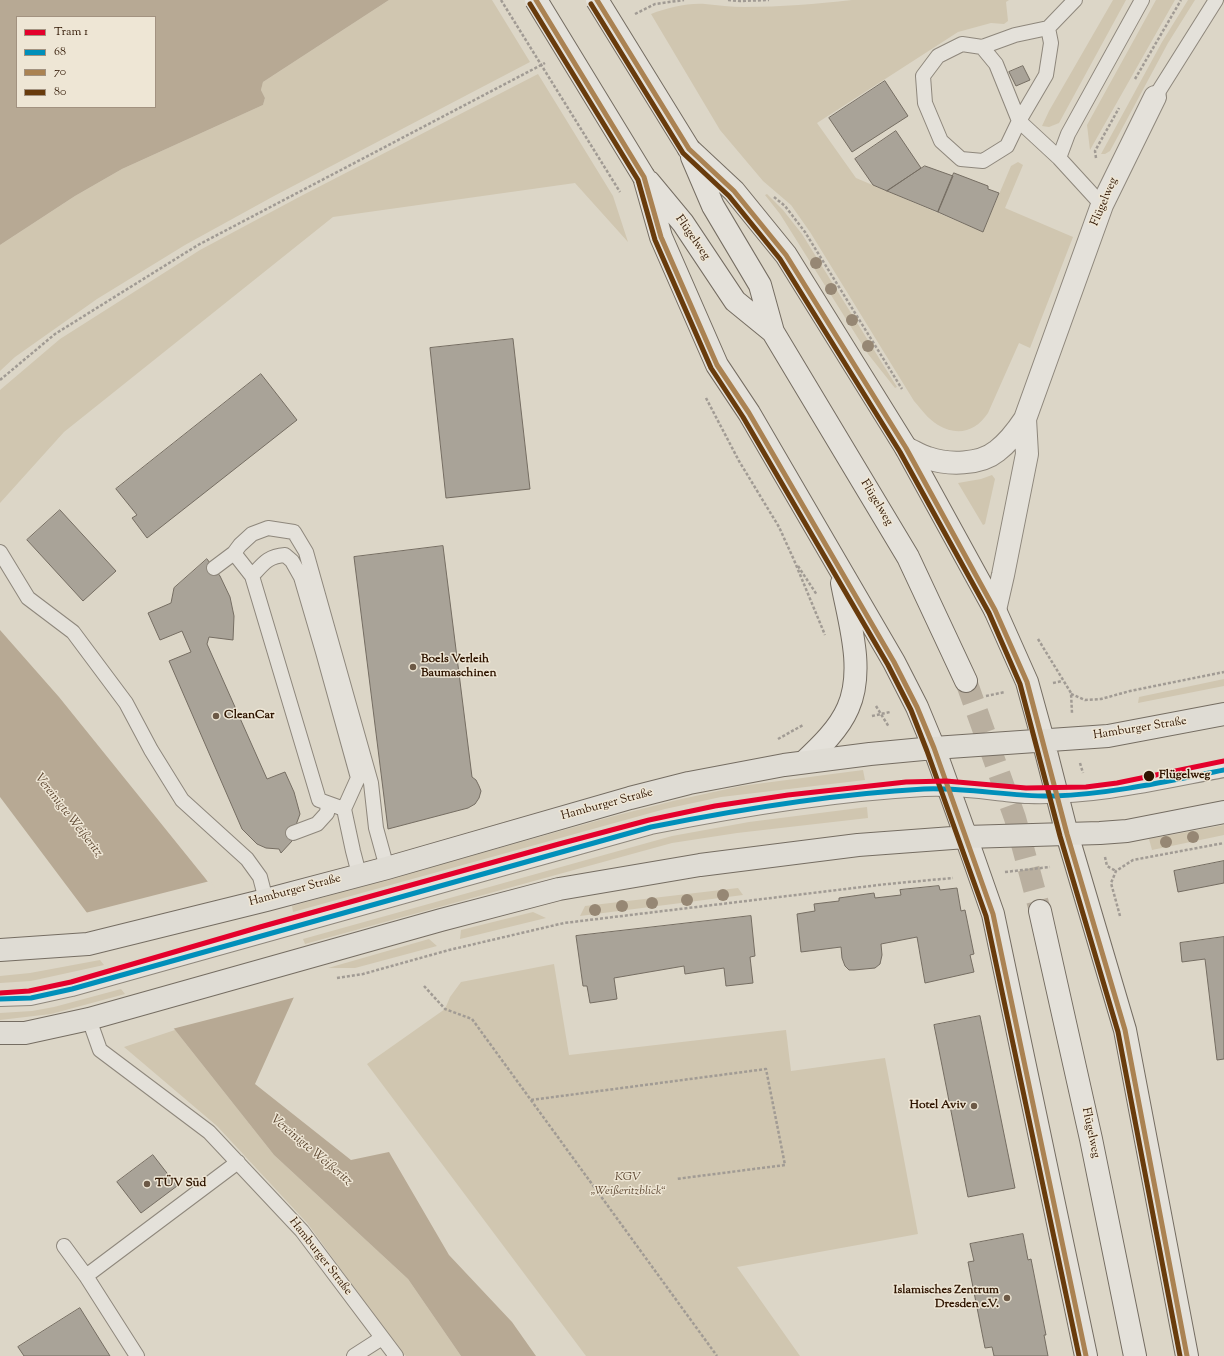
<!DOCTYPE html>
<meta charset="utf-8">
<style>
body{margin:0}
#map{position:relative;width:1224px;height:1356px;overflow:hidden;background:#dcd6c7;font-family:"Sorts Mill Goudy",serif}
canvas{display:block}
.legend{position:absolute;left:16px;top:16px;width:140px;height:92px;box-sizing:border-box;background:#eee6d5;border:1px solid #a29280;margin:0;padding:5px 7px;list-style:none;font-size:12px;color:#2f1501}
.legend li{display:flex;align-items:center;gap:8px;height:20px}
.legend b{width:20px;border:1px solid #a29280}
</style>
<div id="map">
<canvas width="1224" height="1356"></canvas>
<ul class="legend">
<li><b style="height:5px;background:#e4002c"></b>Tram 1</li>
<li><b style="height:5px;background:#008fba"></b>68</li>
<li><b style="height:5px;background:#aa8252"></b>70</li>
<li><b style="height:5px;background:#683b0c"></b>80</li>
</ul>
</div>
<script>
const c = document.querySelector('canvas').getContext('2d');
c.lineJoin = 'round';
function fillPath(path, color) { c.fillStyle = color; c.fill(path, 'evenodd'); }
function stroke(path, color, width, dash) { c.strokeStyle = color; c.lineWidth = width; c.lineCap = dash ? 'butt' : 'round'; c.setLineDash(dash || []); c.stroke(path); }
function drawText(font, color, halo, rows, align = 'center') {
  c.font = font + ' "Sorts Mill Goudy",serif'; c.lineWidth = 3; c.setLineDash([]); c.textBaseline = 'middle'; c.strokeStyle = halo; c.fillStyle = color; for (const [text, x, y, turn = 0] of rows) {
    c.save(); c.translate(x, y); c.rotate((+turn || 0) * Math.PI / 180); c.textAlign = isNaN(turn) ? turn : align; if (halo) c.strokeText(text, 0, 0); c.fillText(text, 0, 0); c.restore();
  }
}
fillPath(new Path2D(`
 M389,0H492L530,62L274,196L185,245L97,299L15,357L0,371V245L75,196L122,169L263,105L265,98L261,90L263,82Z
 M852,0H1009L1006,2L1008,21L1004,24L991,23L958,32L817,123L856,178L983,232L1011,166L1018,162L1023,165L1005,208L1073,237L1030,348L1019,343L988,413C976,431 958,437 938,425C928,419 921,409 914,401L810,232L791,205L763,181L720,130L651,14C668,8 686,3 705,4C718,5 731,7 744,7C781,7 816,4 852,0Z
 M1113,0H1126L1059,123L1049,127L1042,126L1049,111Z
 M1156,0H1175L1090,150L1087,125Z
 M1188,0H1195L1168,43L1110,151L1105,154H1101L1162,42Z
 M538,74L613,196L628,242L575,183L333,217L64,432L0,503V390L60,339L200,250L301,196Z
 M767,194L783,210L802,234L897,387L895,388L868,354L780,214L765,195Z
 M992,475L995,479L985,524L983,525L958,483L981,479Z
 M1224,679V686L1138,703L1139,697Z
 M863,770L865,780L721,797L665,809L293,912L292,906L614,816L677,800L741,786Z
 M867,807L868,818L737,833L672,843L305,944L303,939L672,836L749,822Z
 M1224,825V835L1152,850L1149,839Z
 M738,888L743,895L580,916L585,906Z
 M533,912L546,918L460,939L461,930Z
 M429,939L437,946L355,968H328Z
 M100,960L104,965L31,981L0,983V976L30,973Z
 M554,964L569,1055L786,1030L791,1071L885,1058L918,1234L737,1267L800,1356H586L367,1064L445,1009L450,997L461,982Z
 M121,989L125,994L51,1014L0,1020V1013L32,1011L54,1007Z
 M175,1030L274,1155L408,1279L461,1356H406L400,1351L308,1224L217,1126L124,1047Z`), '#d0c6b0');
fillPath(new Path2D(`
 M0,0H389L263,82L261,90L265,98L263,105L122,169L75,196L0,245ZM17,17H155V107H17Z
 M0,630L59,697L205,878L294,997L255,1084L351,1160L389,1152L449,1255L512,1322L536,1356H461L408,1279L274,1155L175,1030L0,797Z`), '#b7a994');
fillPath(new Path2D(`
 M210,881L296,997L172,1029L85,913Z`), '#dcd6c7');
const building = new Path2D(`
 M1023,66L1030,80L1016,86L1009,72Z
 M885,81L908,116L852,152L829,118Z
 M896,131L921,168L887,191L873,185L855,159Z
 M925,166L953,176L938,212L887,191Z
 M954,173L988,186V189L999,193L983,232L938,212Z
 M513,339L530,489L446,498L430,348Z
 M261,374L297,420L147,538L132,518L137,515L116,489Z
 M60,510L116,571L83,601L27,540Z
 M443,546L472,777L476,780L479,786L481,791L479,798L475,804L468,808L388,829L354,557Z
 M207,559L220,576L230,597L234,616L233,640L209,637L207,644L267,779L285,772L294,792L300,814L293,833L292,841L281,853L279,849L266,848L257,844L242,829L169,661L191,652L182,631L160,640L148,613L171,603L174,588Z
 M1224,861V883L1178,892L1174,871Z
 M939,886L940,890L957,888L961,911L965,910L974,954L970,955L974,972L925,983L917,937L881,944L882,955L880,964L875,968L854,970H849L845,966L842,958L841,947L801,952L797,914L815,911L814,904L839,901V898L874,893L875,898L901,895L900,890Z
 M751,916L755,956L750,957L753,983L726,986L724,968L685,974L684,966L614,978L617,999L590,1003L587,986H583L576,936Z
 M1224,937V1059L1217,1060L1205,959L1182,962L1180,943Z
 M980,1016L1015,1188L968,1197L934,1025Z
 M153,1155L177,1186L141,1213L117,1182Z
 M1023,1234L1028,1260L1031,1259L1046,1335H1044L1048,1356H994L992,1347L985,1348L968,1262L974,1261L970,1244Z
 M80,1308L110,1356H24L18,1347Z`);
fillPath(building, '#a9a398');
stroke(building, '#756d62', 1);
stroke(new Path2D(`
 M966,681L1015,818L1040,911`), '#b9af9f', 22, [22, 11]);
const lane = new Path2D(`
 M1048,28L1051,43L1046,75L1019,121L1059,158L1102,205
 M982,47L996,64L1019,121L1007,146L983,161L961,159L941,141L925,103L923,76L938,56L962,44L982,47L1015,35L1048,28L1075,0
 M1155,97L1216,0
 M1059,158L1068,134L1142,0
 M0,552L28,598L73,632L126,703L151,750L182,800L247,859L260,877L266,900
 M234,553L252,576L319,800L344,809
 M214,568L234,553L240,545L252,534L268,528L294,532L306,552L371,783L376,828L387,868
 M252,576C263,564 268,556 285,555L292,561L301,577L323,652L358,778L344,809L353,851L359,874
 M293,833L317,824L327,813L328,804
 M0,999L31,998L72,989L651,827C741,809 832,794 924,789C948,788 972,790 996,793C1007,794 1018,796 1029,796C1095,798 1160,782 1224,770
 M89,1019L100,1050L209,1132L302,1231L396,1356
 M64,1246L86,1276L137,1356
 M86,1276L238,1162
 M354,1356L382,1338`);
const street = new Path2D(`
 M906,448C913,451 921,456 928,458C948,465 980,465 997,451C1009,442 1017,431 1025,419L1102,205L1155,97
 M995,610L1003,575L1027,454L1025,419`);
const secondary = new Path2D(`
 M689,149L734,191L786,255L906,448L995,610L1027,682L1043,740
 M692,157L713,206L760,285L773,332L908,557L966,681
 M644,177L661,237L717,365L749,413L894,662L917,707L934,748
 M649,182L683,223L735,301L773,332
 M804,762C820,747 839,729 848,708C865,670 849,621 842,583
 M1067,834L1125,1030L1187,1356
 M966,837L993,914L1086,1356
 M1040,911L1091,1139L1135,1356`);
const primary = new Path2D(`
 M1043,740L1067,834
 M934,748L966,837
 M0,950L88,944L266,900L387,868L630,798L689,783L784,765L870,754L934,748L1108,736L1224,714
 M0,1033H25L89,1019L441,920L559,889L700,865L858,845L966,837L1100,833L1127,831L1224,812`);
stroke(lane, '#8e877c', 16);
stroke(street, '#8e877c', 24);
stroke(secondary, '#756d62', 24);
stroke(primary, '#756d62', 24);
stroke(new Path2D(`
 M728,0L740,1L769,0
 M635,14L655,4L684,0
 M1135,79L1181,0
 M1096,158L1095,151L1119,108
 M774,197L785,206L805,232L902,389
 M0,380L55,334L198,245L545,63
 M706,398L739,461L779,527L794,560L825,635
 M798,566L817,595
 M1038,639L1071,693L1072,713
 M1053,683L1062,681
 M1071,694L1085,700L1101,699L1130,691L1224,672
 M986,696L1005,692
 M876,706L889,727
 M872,716L890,712
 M778,739L803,725
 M1080,763L1083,773
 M1105,857L1107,866L1116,871
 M1005,872L1050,867
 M1120,916L1111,883L1116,871L1133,860L1224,843
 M337,978L363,974L449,950L564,923L887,884L953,878
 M424,986L445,1009L472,1019L717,1356
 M531,1100L766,1069L785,1165L676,1179`), '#a19b94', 2.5, [3, 2]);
stroke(lane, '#e4e1da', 14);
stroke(street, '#e4e1da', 22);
stroke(secondary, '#e4e1da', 22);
stroke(primary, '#dfdcd4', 22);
const secondaryBridge = new Path2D(`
 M536,0L644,177
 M597,0L689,149`);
stroke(secondaryBridge, '#756d62', 24, []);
stroke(new Path2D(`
 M501,0L620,192`), '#a19b94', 2.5, [3, 2]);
stroke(secondaryBridge, '#e4e1da', 22);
stroke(new Path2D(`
 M0,999L31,998L72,989L651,827C741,809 832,794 924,789C967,787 1010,797 1054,796C1111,794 1168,781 1224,770`), '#008fba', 5);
stroke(new Path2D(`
 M536,0L644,177L661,237L717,365L749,413L894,662L917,707L934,748L993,914L1086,1356
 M597,0L689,149L734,191L786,255L906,448L995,610L1027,682L1067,834L1125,1030L1187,1356`), '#aa8252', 5);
stroke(new Path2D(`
 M530,4L638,180L655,240L711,368L743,417L888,665L911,710L927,751L986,916L1079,1356
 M591,4L683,153L729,196L780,259L900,452L989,613L1020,684L1060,836L1118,1032L1180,1356`), '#683b0c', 5);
stroke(new Path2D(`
 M0,993L29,991L71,982L260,927L559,844L649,820L715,806L788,795L906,782L946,781L1026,788L1086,787L1117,783L1224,761`), '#e4002c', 5);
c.fillStyle = '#968774';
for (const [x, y] of [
 [816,263],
 [831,289],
 [852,320],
 [868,346],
 [1193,837],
 [1166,842],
 [723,895],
 [687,900],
 [652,903],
 [622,906],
 [595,910]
]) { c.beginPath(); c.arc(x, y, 6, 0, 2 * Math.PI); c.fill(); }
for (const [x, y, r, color] of [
 [413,667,4,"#6c5946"],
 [216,716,4,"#6c5946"],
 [1149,776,6,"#2f1501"],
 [974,1106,4,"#6c5946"],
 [147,1184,4,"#6c5946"],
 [1007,1298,4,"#6c5946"]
]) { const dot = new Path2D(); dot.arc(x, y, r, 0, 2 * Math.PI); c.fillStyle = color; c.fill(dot); stroke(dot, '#eee6d5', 1.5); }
drawText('12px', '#2f1501', '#eee6d5', [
 ["Flügelweg",1105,202,-67],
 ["Flügelweg",692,238,55],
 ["Flügelweg",876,503,59],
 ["Hamburger Straße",1140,729,-9],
 ["Hamburger Straße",607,805,-15],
 ["Hamburger Straße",295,891,-15],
 ["Flügelweg",1090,1133,78],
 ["Hamburger Straße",320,1257,52]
]);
drawText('bold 12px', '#2f1501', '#eee6d5', [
 ["Boels Verleih",421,660],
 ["Baumaschinen",421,674],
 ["CleanCar",224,716],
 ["Hotel Aviv",966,1106,"right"],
 ["TÜV Süd",155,1184],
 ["Islamisches Zentrum",999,1291,"right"],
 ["Dresden e.V.",999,1305,"right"]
], 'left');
drawText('bold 12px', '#2f1501', '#eee6d5', [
 ["Flügelweg",1159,776]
], 'left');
drawText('italic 12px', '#5c4630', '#eee6d5', [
 ["KGV",628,1178],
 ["„Weißeritzblick“",628,1192]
]);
drawText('italic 13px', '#5f4933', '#eee6d5', [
 ["Vereinigte Weißeritz",68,816,52],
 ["Vereinigte Weißeritz",311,1151,40]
]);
</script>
